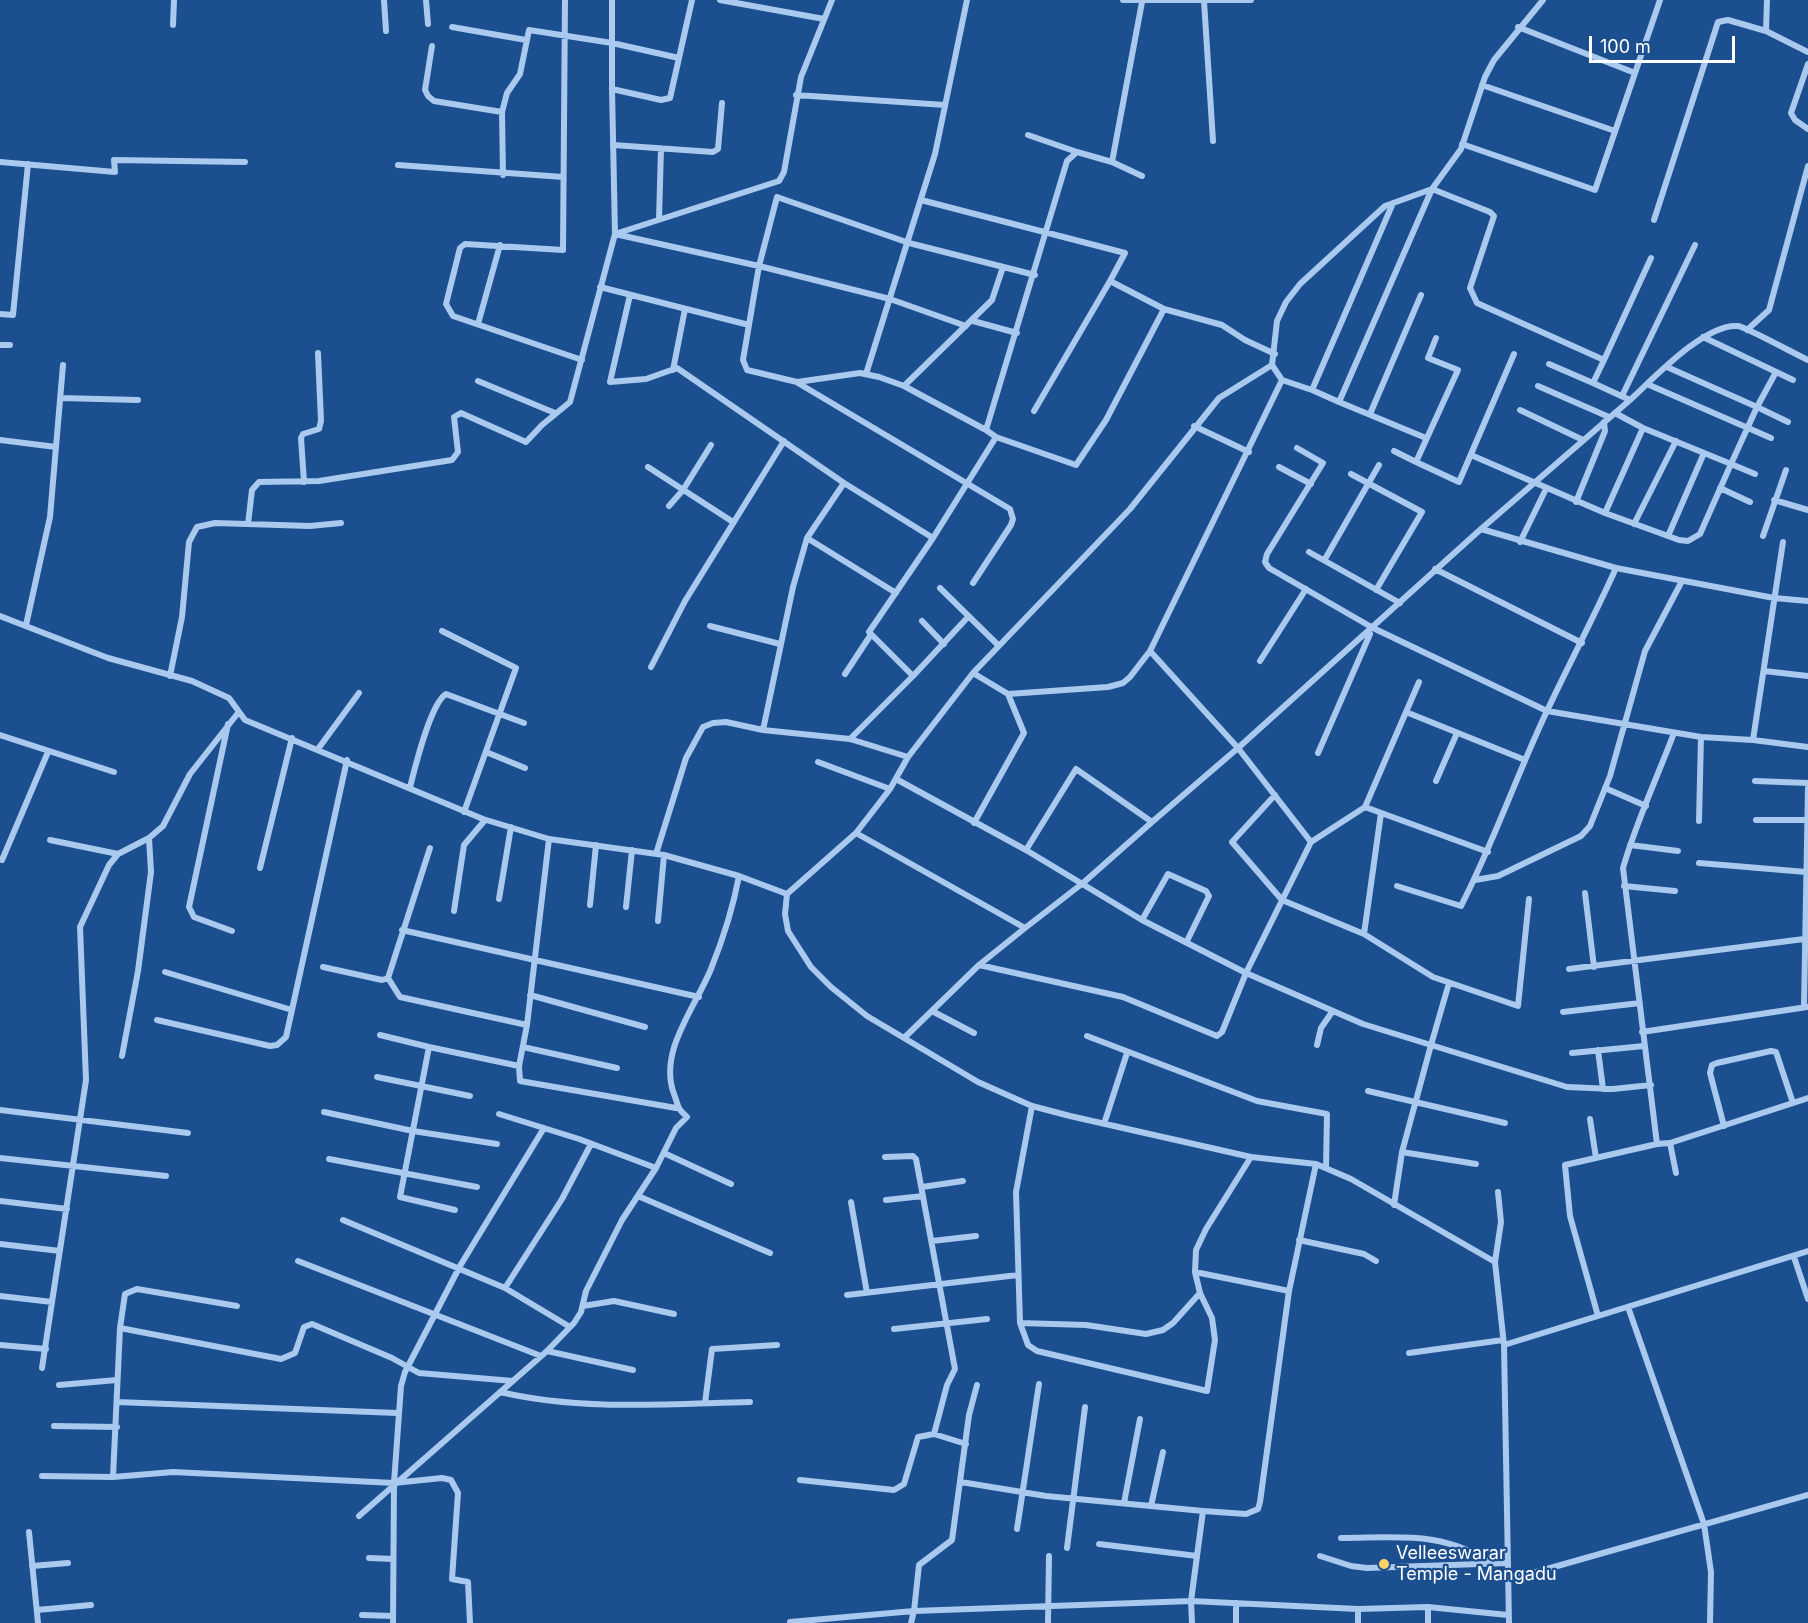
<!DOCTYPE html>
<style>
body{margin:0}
#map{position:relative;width:1808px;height:1623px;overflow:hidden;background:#1b4f8f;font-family:Inter,sans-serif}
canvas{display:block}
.scale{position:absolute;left:1589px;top:36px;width:146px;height:27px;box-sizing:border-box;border:3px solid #fff;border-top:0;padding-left:8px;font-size:18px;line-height:21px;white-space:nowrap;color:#fff;-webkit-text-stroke:4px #1b4f8f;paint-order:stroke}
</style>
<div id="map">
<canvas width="1808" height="1623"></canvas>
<div class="scale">100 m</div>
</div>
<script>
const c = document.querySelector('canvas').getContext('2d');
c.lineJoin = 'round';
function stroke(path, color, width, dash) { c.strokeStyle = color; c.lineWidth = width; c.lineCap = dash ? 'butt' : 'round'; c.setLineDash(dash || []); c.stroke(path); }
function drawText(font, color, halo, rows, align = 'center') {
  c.font = font + ' Inter,sans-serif'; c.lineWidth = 4.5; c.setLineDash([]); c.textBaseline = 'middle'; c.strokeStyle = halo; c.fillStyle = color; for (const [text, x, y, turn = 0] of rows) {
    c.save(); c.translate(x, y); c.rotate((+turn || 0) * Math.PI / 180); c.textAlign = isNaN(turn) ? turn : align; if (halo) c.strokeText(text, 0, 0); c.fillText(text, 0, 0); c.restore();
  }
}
stroke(new Path2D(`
 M384,0L386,31
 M426,0L428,24
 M565,0L563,250L465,244L460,248L446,304L453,316L582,360
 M612,0V89
 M720,0L824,19
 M832,0L801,77L784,172L779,181L615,234L759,266L743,360L747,370L797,382L860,373L879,377L904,386L986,430
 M1123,0H1251
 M1767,0L1766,31L1808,52
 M1204,1L1213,141
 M1142,2L1112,162L1077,152L1067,161L986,430L996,437L1076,465L1106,420L1164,309L1222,325L1245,340L1275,354
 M173,25L174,0
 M452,27L526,40
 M1518,27L1635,73
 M432,46L425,90L428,96L434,101L502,112
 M1808,64L1791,113L1795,120L1808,129
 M1482,85L1615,131
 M796,95L945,105
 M1028,135L1077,152
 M1462,144L1595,190L1660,0
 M613,145L713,152L718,149L722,103
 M0,162L115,172L114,160L245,162
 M1112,162L1142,176
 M398,165L563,177
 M503,175L502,112L507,93L520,74L529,30L612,43L679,58
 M921,200L1125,253L1110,281L1164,309
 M659,219L661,149
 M1654,220L1718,22L1728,20L1766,31
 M600,287L749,325
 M630,295L610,382L646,379L677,368L844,483L933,538
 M0,314L13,315L28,164
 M973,321L1017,333
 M478,324L500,245
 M966,326L890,299L759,266L777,197L909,243L1035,275
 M1747,330L1769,310L1808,166
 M1703,337L1793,380
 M1436,338L1428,358L1458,370L1416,462L1459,482L1514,354
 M0,345H10
 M1604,360L1651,258
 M1549,364L1593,383
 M1272,365L1282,380L1312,390L1339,402L1432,189L1490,212L1494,216L1470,288L1477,303L1604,360L1593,383L1630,400C1653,379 1705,323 1738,326C1746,327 1795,354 1808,360
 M673,370L685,309
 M1776,372L1757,407L1788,422
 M866,374L935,154L967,0
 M478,381L555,413
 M798,383L1010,509L1013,519L1011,525L973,583
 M1647,384L1771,438
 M904,386L992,300L1003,267
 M1538,386L1609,417
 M1312,390L1393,203
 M1622,396L1695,245
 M61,398L138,400
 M1339,402L1426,438
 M1520,410L1583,440
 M1034,411L1110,281
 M1370,414L1421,295
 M1194,426L1249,452
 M1643,428L1731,464L1757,407L1667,367
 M0,440L56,447
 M1297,448L1323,463L1267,554L1265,562L1269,568L1373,628L1547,711L1701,737L1753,740L1783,542
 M1394,451L1416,462
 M1471,455L1605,513L1643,428L1615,413
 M648,467L733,522
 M1279,467L1311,484
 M1351,474L1422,512L1376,590
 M304,482L301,438L303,434L319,429L321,421L318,353
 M1720,488L1750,502
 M1774,500L1808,510
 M1576,502L1605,431L1604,422
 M669,506L683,490L711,445
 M1605,513L1679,540L1688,541L1700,534L1731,464L1755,474
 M248,524L252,490L259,482L319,481L452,460L458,452L454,417L461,413L526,442L542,425L570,402L615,234L612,89L661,100L670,98L692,0
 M1634,524L1676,441
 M1481,529L1630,400
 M1668,536L1704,453
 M1763,536L1786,470
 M807,538L896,593
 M1520,542L1546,489
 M1309,552L1400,603
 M1325,559L1379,465
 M1435,569L1582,643
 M940,588L998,645
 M0,616L108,658L192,681L229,698L245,720L483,819L549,839L664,855L739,876L787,894L785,914L788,931L811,967L831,987L867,1016L978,1082L1032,1106L1070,1116L1251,1157L1316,1164L1351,1179L1495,1262L1504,1345L1808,1251
 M968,617L913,676L869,632L933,538L996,437
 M922,621L944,644
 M26,625L50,517L63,365
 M710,626L780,644
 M442,631L516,668L464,812
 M1150,651L1282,380
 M1260,661L1306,589
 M651,667L685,601L784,441
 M1764,671L1808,676
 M973,673L1008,694L1024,733L974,823
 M845,674L870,636
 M170,676L182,617L189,542L197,527L215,523L310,526L341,523
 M1008,694L1108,687L1123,683L1130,677L1150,651L1238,748L1152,822
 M1406,712L1419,682
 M228,724L189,907L194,917L232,931
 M763,730L793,587L807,538L844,483
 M1674,733C1657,778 1636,822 1623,868L1657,1144L1670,1143L1676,1173
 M0,735L114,772
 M850,739L913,676
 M1753,740L1808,747
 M318,749L359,693
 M486,752L525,768
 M1318,753L1370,634
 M818,762L890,789
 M896,779L1026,850L1142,920L1246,973L1311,842
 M1436,781L1457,733
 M1755,781L1808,783
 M410,787C415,768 430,704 446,694L524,723
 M1605,788L1646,806
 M1275,795L1232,842L1282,900L1364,934L1433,977L1518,1006L1529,899
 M1365,807L1406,712L1525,760
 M1756,820H1807
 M1699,821L1701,737
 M856,833L1025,928L1083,883L1152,822L1076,769L1026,850
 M50,840L118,854
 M1630,845L1678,851
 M1488,852L1365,807L1311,842L1238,748L1481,529L1616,568L1774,598L1808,601
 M656,854L686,758L703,727L713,723L726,722L763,730L850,739L908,757
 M2,860L48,752
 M1699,863L1806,872
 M260,868L292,738
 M1475,880L1498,876L1581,836L1590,826L1610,776L1645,651L1682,581
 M1397,886L1461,906C1493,844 1516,777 1546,713C1569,664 1594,617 1616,568
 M1624,886L1675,891
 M1585,893L1594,967
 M787,894L856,833L890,789L908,757L973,673L1130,509L1219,398L1272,365L1277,321L1286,302L1300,284L1385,206L1432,189L1461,149L1485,77L1494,60L1543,0
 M499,899L511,827
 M590,905L596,845
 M626,907L632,850
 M454,911L464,845L485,820
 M1142,920L1168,874L1206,891L1209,896L1187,941
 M658,921L664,855
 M402,930L699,997
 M1364,934L1381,813
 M979,965L1123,997L1217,1036L1222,1032L1246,973L1363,1024L1431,1045L1449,983
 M323,967L382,980L388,978L430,848
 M1569,969L1804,939
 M165,972L292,1010
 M388,978L400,997L527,1025
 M530,995L645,1027
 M1804,1007L1808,788
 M932,1011L974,1033
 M1563,1012L1640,1003
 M157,1020L270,1046L277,1045L286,1037L347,760
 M1642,1032L1807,1007
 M380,1035L429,1047
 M1087,1036L1257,1101L1327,1114L1326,1168
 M904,1038L979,965L1025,928
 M1317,1045L1321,1028L1332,1012
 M523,1047L617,1068
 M1598,1050L1603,1089
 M1572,1053L1644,1046
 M122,1056L138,971L151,872L149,838
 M519,1066L527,1025L549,839
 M377,1077L470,1096
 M1368,1091L1505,1123
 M1032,1106L1016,1192L1020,1323L1028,1345L1037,1351L1207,1391L1215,1340L1212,1318L1200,1293L1195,1272
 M0,1110L188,1133
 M324,1112L413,1131L497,1144
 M499,1114L579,1139L656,1168
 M1590,1119L1596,1158
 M1104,1124L1127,1053
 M1724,1126L1710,1073L1712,1065L1717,1063L1771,1051L1776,1052L1793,1103
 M1670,1143L1808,1098
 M1402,1152L1476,1164
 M664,1153L731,1184
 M885,1157L913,1156L916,1159L955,1369L947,1385L934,1434
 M1251,1157L1206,1229L1196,1250L1195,1272L1289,1291
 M0,1158L166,1176
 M329,1159L477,1187
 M922,1187L963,1181
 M638,1196L770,1253
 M886,1200L923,1196
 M0,1201L67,1209
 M851,1202L867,1293
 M1394,1205L1402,1152L1431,1045L1567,1087L1613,1089L1651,1085
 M455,1210L400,1197L429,1047L519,1066L520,1081L676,1108
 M343,1220L505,1288L570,1327
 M1299,1240L1364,1254L1376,1261
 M932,1241L976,1236
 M0,1244L60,1251
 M1794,1257L1808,1299
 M298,1261L541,1356
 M1495,1262L1501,1222L1498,1192
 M505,1288L562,1199L591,1144
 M847,1295L1018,1275
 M0,1296L52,1302L86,1080L80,927L109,865L118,854L149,838L163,826L190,774L238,713
 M237,1306L137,1289L125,1294L120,1328L113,1477L173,1472L394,1483L442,1478L451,1480L458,1493L452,1579L468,1582L470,1623
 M583,1306L614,1301L674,1314
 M1628,1307L1704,1524L1711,1572L1710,1623
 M1598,1316L1570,1216L1565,1165L1657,1144
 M1020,1323L1086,1325L1146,1334L1163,1330L1173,1323L1200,1293
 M120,1328L281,1359L295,1353L304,1327L312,1324L392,1358L419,1373L513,1381
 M894,1329L987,1319
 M0,1345L46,1349
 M1504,1345L1509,1623
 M547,1351L633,1370
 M1409,1353L1503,1340
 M42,1368L52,1302
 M59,1385L117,1380
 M500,1392C582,1411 666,1404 750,1402
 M117,1402L397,1413
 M705,1403L712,1349L777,1345
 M54,1426L117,1427
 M42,1476L113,1477
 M800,1480L894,1490L904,1484L918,1437L934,1434L966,1444
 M961,1482L1046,1496L1203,1511L1191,1601L1192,1623
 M1124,1503L1140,1419
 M1151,1506L1163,1452
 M1203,1511L1246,1514L1258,1509L1260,1502L1289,1291L1316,1164
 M359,1516L547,1351L574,1323L581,1312L586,1291L622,1220L656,1168L676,1128L687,1117C676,1107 679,1107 674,1094C658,1052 695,1008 711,969C723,939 733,908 739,876
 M1017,1529L1039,1384
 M29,1532L38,1623
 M1341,1538C1395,1538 1445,1530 1491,1564
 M1099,1544L1197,1556
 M1067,1548L1085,1407
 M1320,1556L1351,1566L1367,1568L1508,1563
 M369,1558L393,1559
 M32,1566L68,1563
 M1508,1580L1808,1495
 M1428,1607V1623
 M1358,1609V1623
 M37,1610L91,1605
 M362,1615L393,1616
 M790,1622L914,1611L919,1565L952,1540L969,1415L977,1385
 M393,1623L394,1483L401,1386L405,1372L460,1266L544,1128
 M911,1623L914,1611L1191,1601L1358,1609L1428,1607L1508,1615
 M1048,1623L1049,1556
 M1236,1623V1603`), '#a9c9ee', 6);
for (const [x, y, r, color] of [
 [1384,1564,6,"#ffd166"]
]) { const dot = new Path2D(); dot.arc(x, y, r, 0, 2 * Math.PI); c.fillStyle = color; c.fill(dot); stroke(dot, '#1b4f8f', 2); }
drawText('18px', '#fff', '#1b4f8f', [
 ["Velleeswarar",1396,1554],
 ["Temple - Mangadu",1396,1575]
], 'left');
</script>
